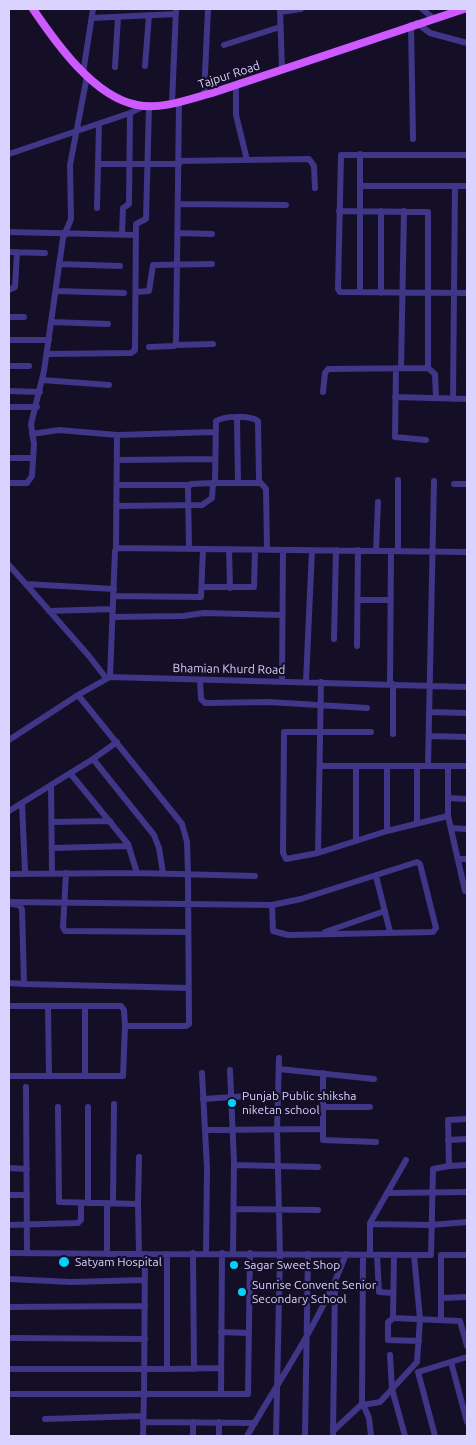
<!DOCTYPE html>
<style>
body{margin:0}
#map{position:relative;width:476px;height:1445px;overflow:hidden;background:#140e26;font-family:Ubuntu,sans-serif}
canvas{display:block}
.frame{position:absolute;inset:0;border:10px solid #dbd3ff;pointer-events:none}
</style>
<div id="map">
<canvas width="476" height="1445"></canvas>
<div class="frame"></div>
</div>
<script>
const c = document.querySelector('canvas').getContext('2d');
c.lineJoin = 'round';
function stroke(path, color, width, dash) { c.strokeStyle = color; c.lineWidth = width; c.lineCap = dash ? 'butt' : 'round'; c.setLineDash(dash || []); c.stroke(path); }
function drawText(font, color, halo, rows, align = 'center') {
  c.font = font + ' Ubuntu,sans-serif'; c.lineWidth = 4.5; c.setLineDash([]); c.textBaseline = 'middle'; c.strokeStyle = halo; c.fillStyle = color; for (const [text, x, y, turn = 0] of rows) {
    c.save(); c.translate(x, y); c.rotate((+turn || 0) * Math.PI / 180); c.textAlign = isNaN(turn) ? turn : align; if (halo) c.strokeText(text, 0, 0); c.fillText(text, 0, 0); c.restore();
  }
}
stroke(new Path2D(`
 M280,9L282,69
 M422,9L433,18
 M280,12L301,9
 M92,18L176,14
 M417,23L430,33L467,43
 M411,25L413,139
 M224,45L280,27
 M145,66L149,15
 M115,67L118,17
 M83,73L93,9
 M236,85V115L247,160
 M204,95L208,9
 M172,103L176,9
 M9,154L130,113L144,106
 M467,155H341L338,289L340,292L467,293
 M179,161L309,159L314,166L315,188
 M99,164H179
 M360,186H467
 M179,204L286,205
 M97,208L99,124
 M339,211L428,212V368
 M9,232L136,235
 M179,233L212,234
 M122,234L123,208L129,204L130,113
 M9,252L45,253
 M59,264L120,266
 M9,290L15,287L17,252
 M56,291L124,293
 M136,292L149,291L153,265L212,264
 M360,292V154
 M381,293V211
 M9,317H24
 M51,322L108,324
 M9,340H49
 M176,345L213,344
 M149,347L174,346L176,343L179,102
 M47,354L131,353L135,350L136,224L146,219L149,106
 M9,366H29
 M396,368L395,437L426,440
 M401,368L404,211
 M42,380L109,385
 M9,391L40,392
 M323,392L325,373L328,369L428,368L435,374L436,398
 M395,397L467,399
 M453,399L455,186
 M9,407H37
 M237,418L238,483
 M32,434L59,430L117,435L214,432
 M9,458H33
 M117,460L215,459
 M9,483H27L32,476L34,444L31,424L44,371L63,238L71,219L70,165L87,76
 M214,483H260
 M454,484H467
 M117,485H189
 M116,506L202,505L212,498L213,483
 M116,549L117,435
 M189,549L188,487L191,484L212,483L215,481L216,421C224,416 249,415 258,421L259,481L266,489L267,550
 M229,549L230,588
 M376,551L378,502
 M398,551V480
 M9,565L89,656L106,678
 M26,584L114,589
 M203,587H254L255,550
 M113,596L201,597L203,549
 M358,600H390
 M49,611L113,609
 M113,617L183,616L204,613L282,615
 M334,639L336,550
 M357,646L358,550
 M110,677L115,551L117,548L467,552
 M200,680L201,699L205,703L269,702L367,708
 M282,681L283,550
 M306,681L312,550
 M390,684L391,551
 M393,684V734
 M429,712L467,713
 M371,732H284L283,853L286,859L318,853L387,831L448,816
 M429,736L467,737
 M9,740L78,695L110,677L467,687
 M93,759L154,835L159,848L163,873
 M320,766H467
 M428,766L434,481
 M448,766V798L467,799
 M356,767V841
 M70,773L128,844L137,873
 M51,785L52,873
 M448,798V816L465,891H467
 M22,803L25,872
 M9,811L93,759L117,742
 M52,822L110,821
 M417,822V767
 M451,828L467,829
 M387,831V767
 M52,848L129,846
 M318,853L321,682
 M458,859H467
 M66,873L63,927L65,931L188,932
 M9,874L137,873L255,876
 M376,876L390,932
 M9,902L272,905L301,899L417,862L420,864L436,928L433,932L288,935L273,931L272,905
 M325,932L385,911
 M9,983L24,984L22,909L19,905L12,904
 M24,984L188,988
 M9,1006H121L124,1010L125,1026H186L189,1024L188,874L187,842L182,824L78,695
 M48,1006L49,1076
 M85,1006V1075
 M279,1069L374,1079
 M230,1070L234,1162L233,1253
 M202,1073L207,1168L206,1253
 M323,1073V1140L376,1142
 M9,1076H123L125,1026
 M26,1087L27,1253
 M203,1099L278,1094L323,1096
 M88,1107V1203
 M323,1107H370
 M205,1130L322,1129
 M448,1140L467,1139
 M234,1165L318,1167
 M449,1166L467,1165
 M9,1168L27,1169
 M387,1193L467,1192
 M9,1195H27
 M107,1203V1254
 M113,1203L114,1104
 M138,1204L139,1157
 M234,1209L318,1210
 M370,1224L431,1225L467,1222
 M9,1225L78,1223L81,1220V1203
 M9,1253L139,1254L138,1204L59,1202L58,1107
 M193,1253L194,1369
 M139,1254L431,1255L433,1169L449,1166L448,1120L467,1119
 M145,1254L144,1394H248L250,1253
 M363,1255L362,1402L369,1418L371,1436
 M370,1255V1223L406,1160
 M377,1255L379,1292L393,1293
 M394,1255L393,1318L460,1321L467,1346
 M9,1279L71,1282L145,1280
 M442,1298L467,1297
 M9,1307L145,1306
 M394,1318L388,1322V1340L419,1341
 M441,1320V1255H467
 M221,1332L248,1333
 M9,1338L145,1339
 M390,1355L392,1389L405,1436
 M451,1362L467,1422
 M9,1369H167V1254
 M167,1369L221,1368
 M9,1394H144L143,1436
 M221,1394L222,1253
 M363,1405L380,1402L417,1362L420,1319L414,1255
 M45,1419L143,1416
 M143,1422L255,1423
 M219,1422V1436
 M333,1431L362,1404
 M193,1436V1422
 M247,1436C281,1377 322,1319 346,1254
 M276,1436L280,1254L277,1130L279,1058
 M305,1436L308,1254
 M333,1436L335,1284
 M435,1436L418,1372L467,1357`), '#3f3688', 6);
stroke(new Path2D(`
 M33,9C56,43 94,97 137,105C162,110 189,99 212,93L464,9`), '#cd5aff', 8);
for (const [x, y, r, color] of [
 [232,1103,5,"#00d2fe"],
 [64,1262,6,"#00d2fe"],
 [234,1265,5,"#00d2fe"],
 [242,1292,5,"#00d2fe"]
]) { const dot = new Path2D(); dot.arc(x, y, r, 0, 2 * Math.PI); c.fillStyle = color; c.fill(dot); stroke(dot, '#140e26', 2); }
drawText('12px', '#dbd3ff', '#140e26', [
 ["Tajpur Road",229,75,-18],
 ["Bhamian Khurd Road",229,669,1]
]);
drawText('12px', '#dbd3ff', '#140e26', [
 ["Punjab Public shiksha",242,1096],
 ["niketan school",242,1110],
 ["Satyam Hospital",75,1262],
 ["Sagar Sweet Shop",244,1265],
 ["Sunrise Convent Senior",252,1285],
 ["Secondary School",252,1299]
], 'left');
</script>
